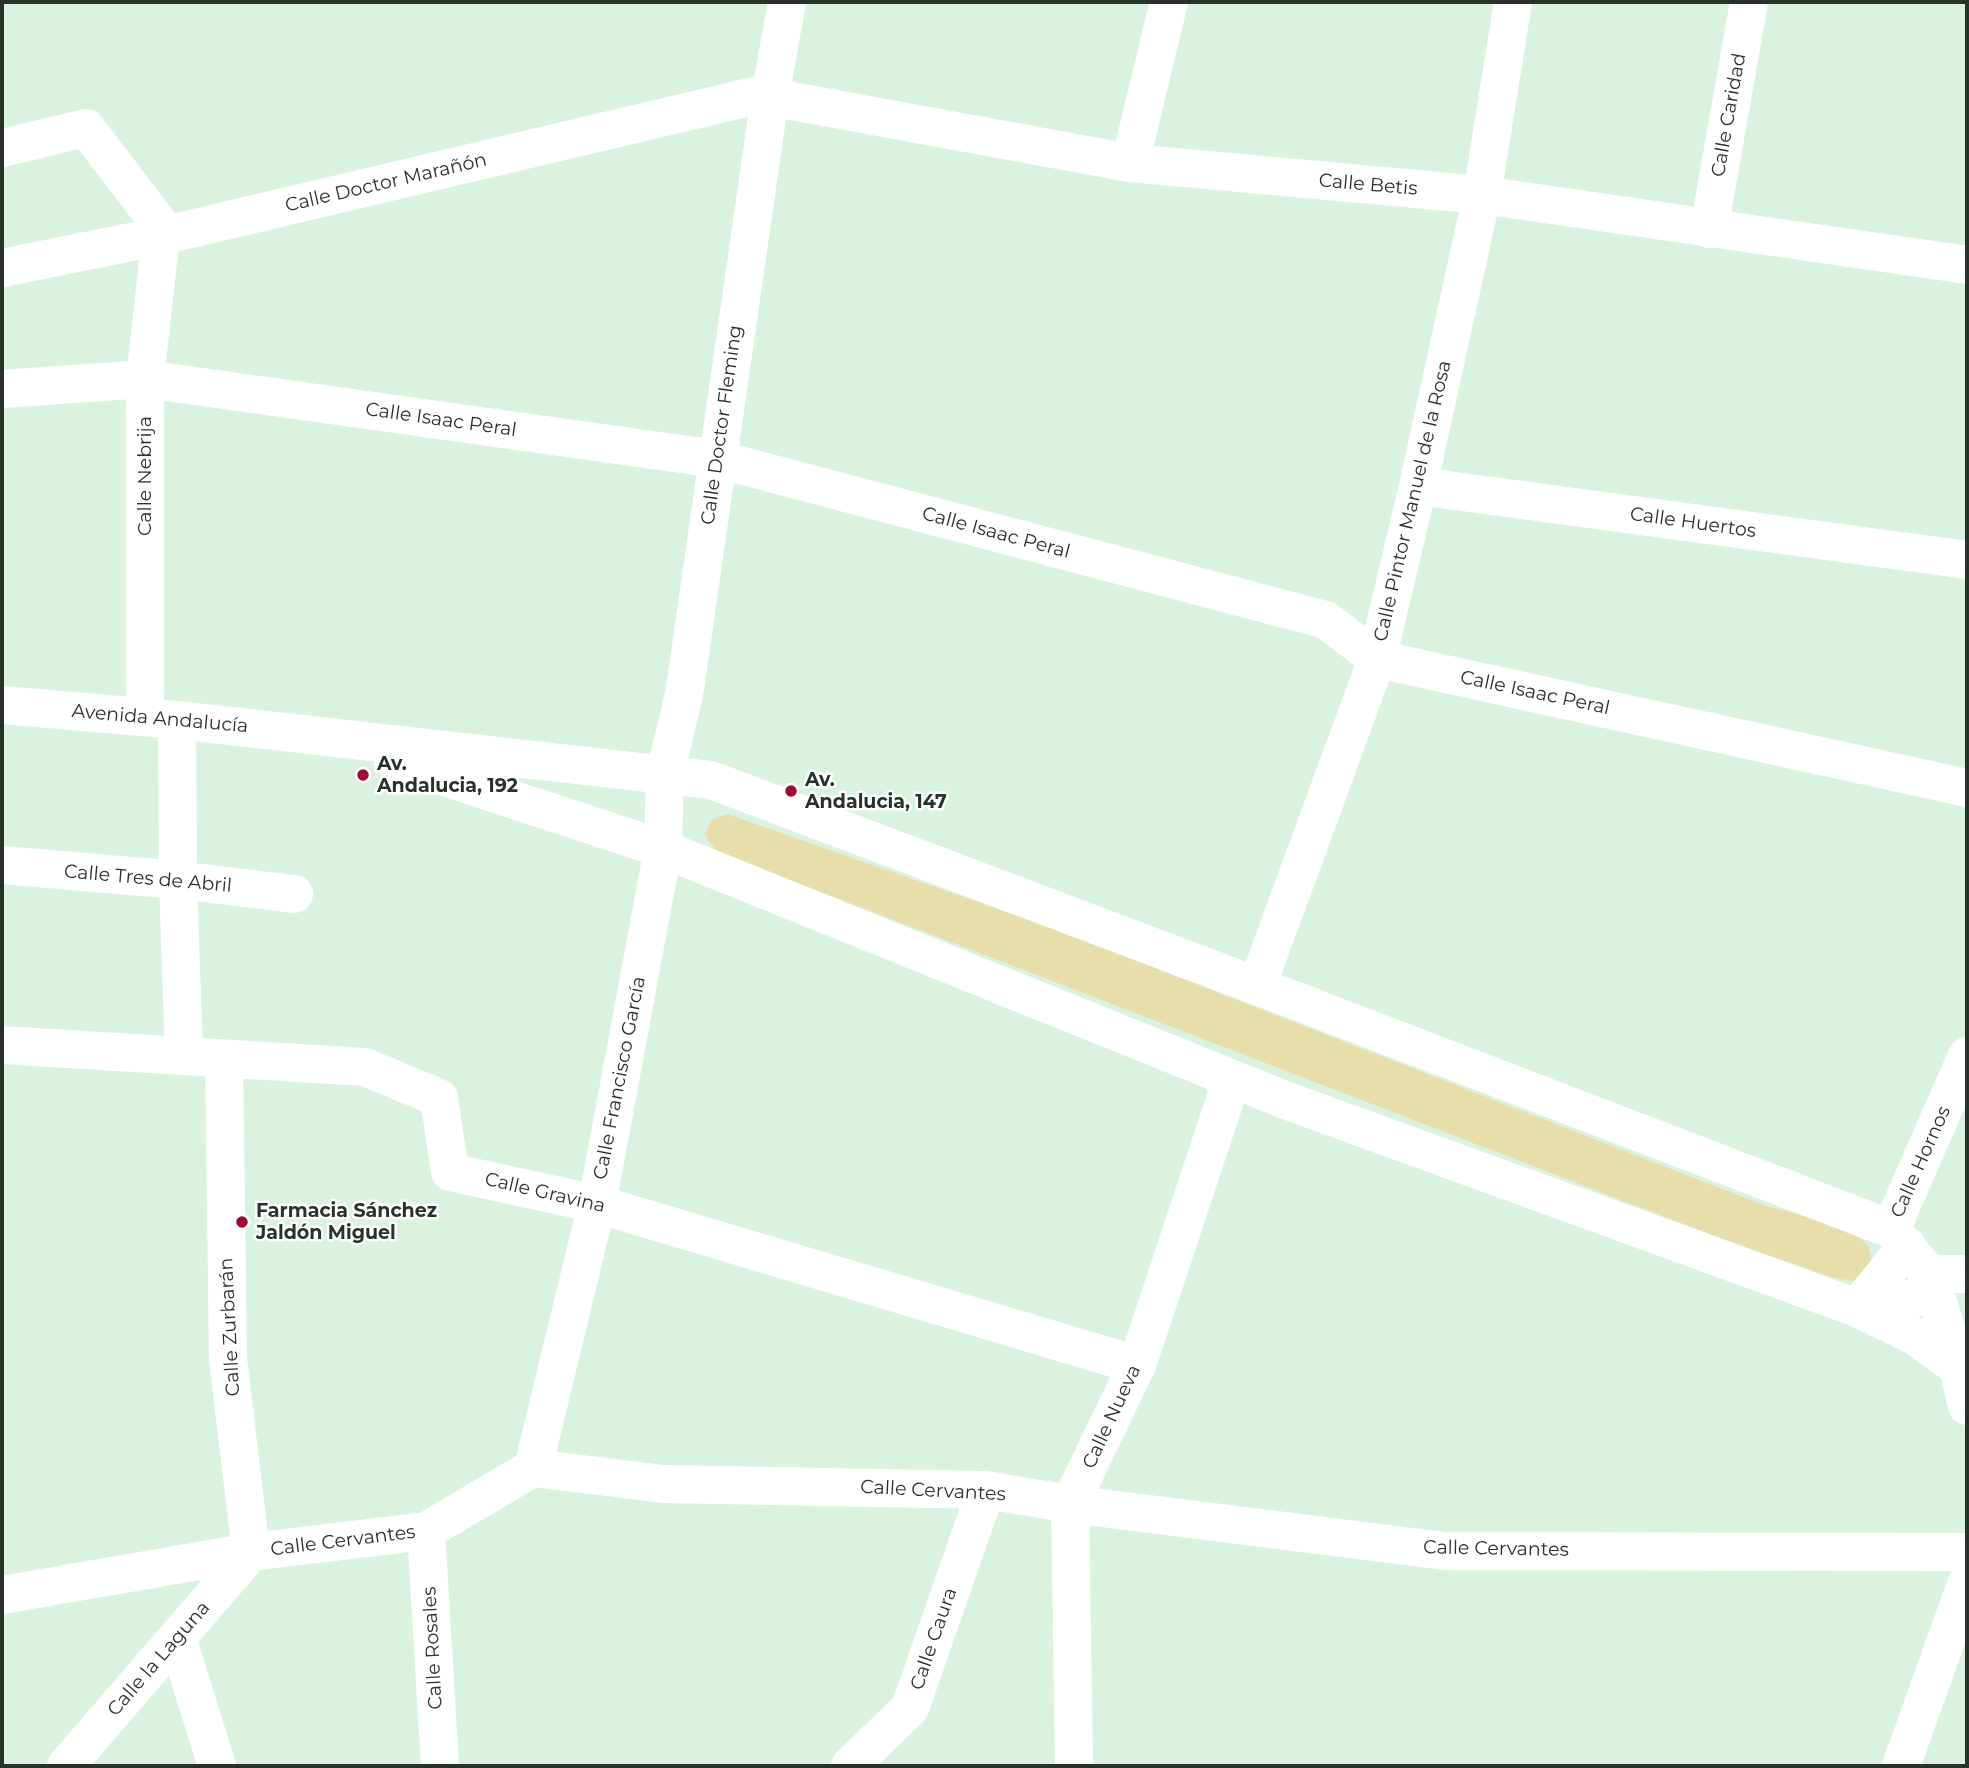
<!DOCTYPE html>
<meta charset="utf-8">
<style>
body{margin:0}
#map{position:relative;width:1969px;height:1768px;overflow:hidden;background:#daf2e0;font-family:Montserrat,sans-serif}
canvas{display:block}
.frame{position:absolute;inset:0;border:4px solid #28322b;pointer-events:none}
</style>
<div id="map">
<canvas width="1969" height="1768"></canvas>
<div class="frame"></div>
</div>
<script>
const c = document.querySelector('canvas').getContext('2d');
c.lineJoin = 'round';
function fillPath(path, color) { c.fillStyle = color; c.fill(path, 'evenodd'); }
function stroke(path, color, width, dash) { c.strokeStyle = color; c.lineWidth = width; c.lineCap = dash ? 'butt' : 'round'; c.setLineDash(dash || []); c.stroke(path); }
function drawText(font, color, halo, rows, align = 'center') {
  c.font = font + ' Montserrat,sans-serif'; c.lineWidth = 5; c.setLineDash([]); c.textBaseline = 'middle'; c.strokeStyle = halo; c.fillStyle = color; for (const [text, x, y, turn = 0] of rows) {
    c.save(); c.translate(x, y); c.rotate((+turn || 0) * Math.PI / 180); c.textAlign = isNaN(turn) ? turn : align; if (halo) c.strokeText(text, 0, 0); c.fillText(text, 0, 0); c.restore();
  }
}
fillPath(new Path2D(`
 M727,814L1052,928L1766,1206C1791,1213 1853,1225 1868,1246C1871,1252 1871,1261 1873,1268L1854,1281L1834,1278L1728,1241L717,852L705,835L711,820Z`), '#e8dea9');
stroke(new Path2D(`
 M2,148L86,128L158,222L161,236L145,379V717
 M1130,163L1169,2
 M1709,229L1749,2
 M2,268L161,236L754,96L770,97L1130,163L1482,195L1967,265
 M2,389L145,379L717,459L1326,620L1377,659L1967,788
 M1418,486L1967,560
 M177,720L178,880L184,1056
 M2,865L178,880L294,894
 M1257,986L1377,659L1418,486L1482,195L1513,2
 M2,1045L365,1067L439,1098L450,1172L597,1204L1137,1365
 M1891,1229L1967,1056
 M1929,1274H1967
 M1857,1308L1907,1246
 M1857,1308L1935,1294
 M533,1468L597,1204L663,849L665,774L684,695L770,97L787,2
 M426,1531L440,1766
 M2,1595L251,1552L426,1531L533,1468L664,1484L986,1490L1070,1504L1445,1551L1967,1552
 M177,1638L217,1766
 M66,1766L251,1552L228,1359L224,1059
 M850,1766L910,1708L986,1490
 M1074,1766L1070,1504L1137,1365L1232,1079
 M1901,1766L1967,1582`), '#fff', 38);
stroke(new Path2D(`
 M2,705L177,720L711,780L1257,986L1891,1229L1929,1274L1958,1367L1967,1406
 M393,760L663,849L1285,1100L1857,1308L1915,1336L1958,1367`), '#fff', 38);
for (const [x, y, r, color] of [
 [363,775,7,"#a40735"],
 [791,791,7,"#a40735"],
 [242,1222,7,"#a40735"]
]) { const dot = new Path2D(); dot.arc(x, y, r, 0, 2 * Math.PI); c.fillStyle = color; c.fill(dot); stroke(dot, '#fff', 2.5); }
drawText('19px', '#28322b', '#fff', [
 ["Calle Caridad",1729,115,-80],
 ["Calle Doctor Marañón",386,183,-13],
 ["Calle Betis",1368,185,5],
 ["Calle Isaac Peral",441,420,8],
 ["Calle Doctor Fleming",722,425,-82],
 ["Calle Nebrija",145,476,-90],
 ["Calle Pintor Manuel de la Rosa",1413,501,-77],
 ["Calle Huertos",1693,523,8],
 ["Calle Isaac Peral",996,533,15],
 ["Calle Isaac Peral",1535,693,12],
 ["Avenida Andalucía",160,719,5],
 ["Calle Tres de Abril",148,879,5],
 ["Calle Francisco García",620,1078,-79],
 ["Calle Hornos",1921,1162,-66],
 ["Calle Gravina",545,1193,13],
 ["Calle Zurbarán",230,1327,-93],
 ["Calle Nueva",1112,1417,-65],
 ["Calle Cervantes",933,1491,3],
 ["Calle Cervantes",343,1541,-7],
 ["Calle Cervantes",1496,1549,1],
 ["Calle Caura",934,1639,-71],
 ["Calle Rosales",433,1648,-93],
 ["Calle la Laguna",159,1659,-49]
]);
drawText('bold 19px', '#28322b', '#fff', [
 ["Av.",377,764],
 ["Andalucia, 192",377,786],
 ["Av.",805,780],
 ["Andalucia, 147",805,802],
 ["Farmacia Sánchez",256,1211],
 ["Jaldón Miguel",256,1233]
], 'left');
</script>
